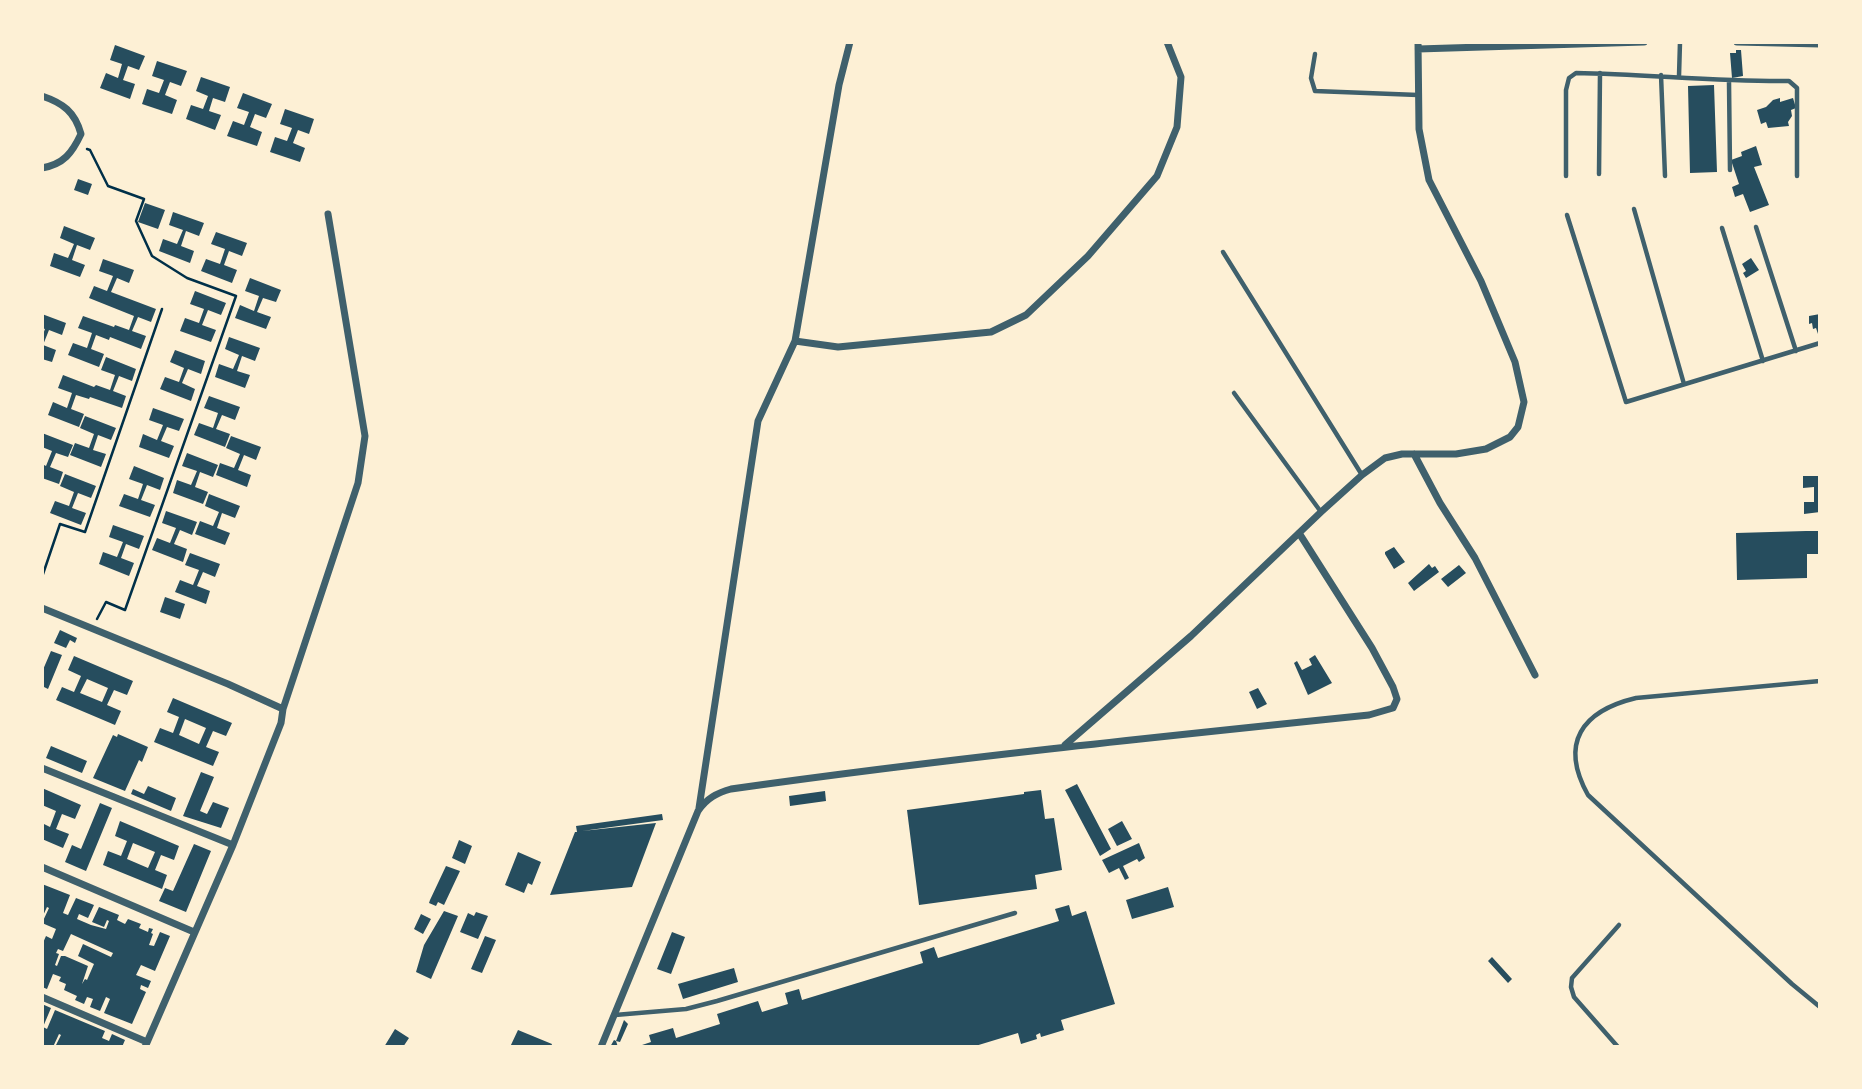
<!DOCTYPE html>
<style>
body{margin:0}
#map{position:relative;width:1862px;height:1089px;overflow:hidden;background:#fdf0d5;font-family:"Asap Condensed",sans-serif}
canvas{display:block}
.frame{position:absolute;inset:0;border:44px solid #fdf0d5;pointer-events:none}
</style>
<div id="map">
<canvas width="1862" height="1089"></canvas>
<div class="frame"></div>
</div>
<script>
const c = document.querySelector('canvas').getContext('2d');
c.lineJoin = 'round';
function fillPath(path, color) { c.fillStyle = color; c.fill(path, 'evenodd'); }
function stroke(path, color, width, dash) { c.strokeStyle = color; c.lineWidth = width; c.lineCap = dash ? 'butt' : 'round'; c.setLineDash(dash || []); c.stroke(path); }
fillPath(new Path2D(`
 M115,45L145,56L139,70L128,66L123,80L135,84L130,99L100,88L106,73L118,78L122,64L110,60Z
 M1736,50H1741L1743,76L1732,78L1730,53H1736Z
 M157,61L187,71L181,86L170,82L165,95L177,100L172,114L142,104L147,89L159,93L164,80L152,76Z
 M201,77L230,87L225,102L213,98L209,111L221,115L215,130L186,119L191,105L203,109L208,96L196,91Z
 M1714,85L1717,172L1690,173L1688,86Z
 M243,93L272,104L266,118L255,114L250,127L262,132L257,146L227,136L233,121L244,125L249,112L237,108Z
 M1780,98V102L1793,98L1796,108L1791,110L1792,116L1788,122L1789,126L1768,128L1766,122L1761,124L1757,110L1766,107L1773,100Z
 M285,109L314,119L309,134L298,130L293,143L305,148L300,162L270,152L275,137L287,141L292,128L280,124Z
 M1756,146L1762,165L1754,167L1769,205L1750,212L1743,194L1735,197L1732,187L1739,184L1731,160L1742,156L1741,152Z
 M78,179L92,184L88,195L74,190Z
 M145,203L165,210L158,229L138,222Z
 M173,212L204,223L199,236L186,231L181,246L194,251L190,263L159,251L163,239L177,244L183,230L169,225Z
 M64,226L95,238L90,250L77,245L72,260L85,265L80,277L50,266L54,253L68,258L74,244L60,238Z
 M216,232L247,243L242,256L229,251L224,265L237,270L232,283L201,271L206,259L220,264L225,249L211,244Z
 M1751,258L1759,270L1746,278L1743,273L1746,271L1742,264Z
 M103,259L134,270L129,283L117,278L111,292L156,309L151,322L138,317L132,331L146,336L141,349L110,337L109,340L96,335L91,349L104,354L99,367L68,355L73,343L87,348L92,333L78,328L83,316L114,327L115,325L129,330L134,316L89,298L94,286L107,291L113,276L99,271Z
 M250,278L281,290L276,302L263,298L257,312L271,317L266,329L235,318L240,305L254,311L259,296L245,291Z
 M195,291L226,303L221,315L208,310L202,325L216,330L211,342L180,331L185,318L199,323L204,309L190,304Z
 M42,314L66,323L62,335L49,330L43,345L56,350L52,362L42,359V337L45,329L42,328Z
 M1820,314V334H1818L1816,328L1813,329L1812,323L1809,324V316Z
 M229,337L260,348L255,361L242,356L237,371L250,375L245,388L215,377L219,364L233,369L239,355L225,349Z
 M175,350L205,361L201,374L188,369L182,383L195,389L191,401L160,389L165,377L179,382L184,368L170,362Z
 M106,357L136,369L132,381L119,376L113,391L126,396L122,408L90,397L89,399L76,395L71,409L84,414L79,427L48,415L53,402L67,408L72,393L58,388L63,375L94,387L96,385L110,390L115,375L101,370Z
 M209,396L240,407L235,420L222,415L216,429L230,434L225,447L194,435L199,423L213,428L218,413L204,408Z
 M153,408L184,419L179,431L167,427L161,441L174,446L169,458L139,447L143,434L157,440L163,425L149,420Z
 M85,416L116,428L111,440L98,435L93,450L106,454L101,467L70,455L75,443L89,448L94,434L80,428Z
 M42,433L73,445L68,457L56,453L50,467L63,472L59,484L42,478V464L46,466L52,451L42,447Z
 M231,436L261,447L256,460L244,455L238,470L251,475L247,487L216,475L220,463L234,468L240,454L226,448Z
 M187,453L218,465L213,477L200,472L195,487L208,492L203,504L173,493L177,480L191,485L197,471L182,466Z
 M134,466L164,478L160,490L147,485L141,500L155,505L150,517L119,506L124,494L138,499L143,484L129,479Z
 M65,474L96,486L91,498L78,493L72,508L86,513L81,525L50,513L55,501L69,506L74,492L60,486Z
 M1803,476H1820V512L1804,514V502H1814V487L1803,488Z
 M209,494L240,506L235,518L222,513L217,528L230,533L225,545L195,534L200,521L213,526L219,512L205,506Z
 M166,511L197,522L192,535L180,530L174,544L187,549L183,562L152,550L157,538L170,543L176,528L162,523Z
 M113,525L144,536L139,549L126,544L121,558L134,563L129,576L99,564L103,552L117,557L123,542L109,537Z
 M1806,531H1820V554H1807V578L1737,580L1736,533Z
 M1394,547L1405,562L1394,569L1385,554V552Z
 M190,553L220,564L215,577L203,572L197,586L210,591L206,604L175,592L180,580L193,585L199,570L185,565Z
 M1429,564L1432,568L1435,566L1439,572L1414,591L1408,583Z
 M1459,565L1466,573L1448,587L1441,579Z
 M165,597L185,604L180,619L160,612Z
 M60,630L77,638L75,643L70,640L66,648L54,643Z
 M51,651L62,655L48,689L42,686V672Z
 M1315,655L1332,683L1308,695L1294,663L1297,661L1302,670L1312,665L1309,659Z
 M74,656L133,681L127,695L114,690L107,705L121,711L115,725L56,700L62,687L74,692L81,676L68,670ZM87,679L108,688L102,702L80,693Z
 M1258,688L1267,704L1257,709L1249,692Z
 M173,698L232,723L226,736L213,731L206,747L219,752L213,766L154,742L160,728L173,733L179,717L167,712ZM185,719L206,728L199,744L179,735Z
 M118,734L148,747L142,762L139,760L125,791L93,778L113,735L117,737Z
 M51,746L87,761L82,773L46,758Z
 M201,772L214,777L200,811L207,814L213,802L229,808L221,828L183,816Z
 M1077,784L1111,849L1100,856L1065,790Z
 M148,786L176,798L171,811L131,794L133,789L144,794Z
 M42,788L81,805L75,819L62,814L56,829L69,834L63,848L42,839V823L50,827L56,811L42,805Z
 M1041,790L1045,819L1054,818L1062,870L1035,875L1037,889L919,905L907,810L1024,794V792Z
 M825,791L826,801L790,806L789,796Z
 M100,803L112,808L86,871L65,862L72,845L81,849Z
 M662,814L663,820L582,831L656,823L632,887L550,895L575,832H577L576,826Z
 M120,821L179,846L174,860L161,855L155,870L167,875L162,889L103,865L108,851L121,856L127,841L115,836ZM133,843L155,852L148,868L127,859Z
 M1122,821L1132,839L1117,846L1108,829Z
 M459,840L472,846L465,864L452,858Z
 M1139,843L1145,858L1139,862L1137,859L1123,866L1129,878L1125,880L1119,868L1109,873L1102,860Z
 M194,844L211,851L186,912L159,901L165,888L173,891Z
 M518,852L541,862L532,885L528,883L524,893L505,885Z
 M446,866L460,871L444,905L438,902L436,906L429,903L430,900Z
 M42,884L70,895L63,913L68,915L76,898L94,905L88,918L79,914L77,919L91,925L106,929L109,921L107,920L104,927L92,922L99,907L119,915L117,920L125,924L128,919L141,924L139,928L148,932L149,928L153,929L151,933L153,934L149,945L154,946L160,932L170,936L155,971L141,965L136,975L151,981L148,988L141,985L140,989L146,992L132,1024L104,1013L110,999L106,997L100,1011L90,1007L93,999L87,997L84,1004L75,1000L77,996L64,990L66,984L59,981L61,977L53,974L47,989L42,987V945L46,936L52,939L56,929L42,923L49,908L47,907L42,918ZM71,934L113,953L111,957L83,944L78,956L94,964L87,980L85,979L82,984L88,966L65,956H61L57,966L55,965L59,954L56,953L58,949L63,951Z
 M1168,887L1174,907L1132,919L1126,900Z
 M1069,905L1072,916L1086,911L1115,1004L1061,1020L1064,1030L1041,1037L1040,1033L1036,1035L1037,1039L1021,1044L1018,1033L972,1047H636L651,1042L649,1035L673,1028L676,1038L720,1024L717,1014L758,1001L762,1012L788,1004L785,993L799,989L802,1000L923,963L920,952L934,947L938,958L1059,921L1055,909Z
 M444,911L458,916L431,979L416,972L424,945Z
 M476,912L488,916L478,939L460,932L468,913L474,916Z
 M421,914L431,919L423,934L414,929Z
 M672,932L685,937L671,974L657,969Z
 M485,936L496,940L482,973L471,969Z
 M1492,957L1512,979L1508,983L1488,961Z
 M734,968L738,982L683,999L678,984Z
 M42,1004L51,1008L43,1027L47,1029L55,1010L105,1031L102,1038L109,1041L112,1034L125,1040L122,1047H55L61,1035L59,1034L53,1047L42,1046Z
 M624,1020L628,1024L620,1042L616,1041L618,1047H610L614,1040L616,1041Z
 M395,1029L409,1038L403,1047H384Z
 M518,1030L552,1044L551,1047H510Z`), '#264d5e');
stroke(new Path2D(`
 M87,149L90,150L108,186L144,199L136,221L152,256L187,278L236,296L125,610L106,602L97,619
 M42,577L60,524L85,532L162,309`), '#003049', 2.5);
stroke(new Path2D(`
 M1315,54L1311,78L1315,91L1418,95
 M1661,75L1665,176
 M1679,76L1680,42
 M1729,82L1730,170
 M1599,174L1600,73
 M1566,176V90L1569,78L1576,73C1647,74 1718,82 1789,81L1797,88V176
 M1634,209L1684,384
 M1567,215L1626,402L1820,343
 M1756,227L1796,351
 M1722,228L1763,361
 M1223,252L1362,475
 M1234,393L1321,512
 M1820,681L1636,698C1582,711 1559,743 1588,795L1792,984L1820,1007
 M615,1015L686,1009L717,1001L1015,913
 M1618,1047L1574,997L1571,987L1572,978L1619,925`), '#3f606c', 4.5);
stroke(new Path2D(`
 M1737,42L1820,44
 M1418,49L1644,42
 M42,96C63,103 75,112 81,134C72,153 64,164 42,168
 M795,341L838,347L991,332L1026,315L1088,256L1157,176L1177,127L1181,77L1167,42
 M1414,454L1440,503L1475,558L1535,675
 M42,608L228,684L283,709
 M1065,745L1191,636L1321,512L1362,475L1385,458L1402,454H1456L1486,449L1510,437L1518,427L1524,402L1515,362L1481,281L1429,180L1419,129L1418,42
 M42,768L233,845
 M699,808L758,421L795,341L839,85L850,42
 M42,867L194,932
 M42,997L147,1042
 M145,1047L233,845L281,723L283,709L358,483L365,436L328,214
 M601,1047L698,811C707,798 717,793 731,789C943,759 1156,737 1369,715L1393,708L1397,699L1393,687L1372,648L1299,533`), '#3f606c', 7);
</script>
